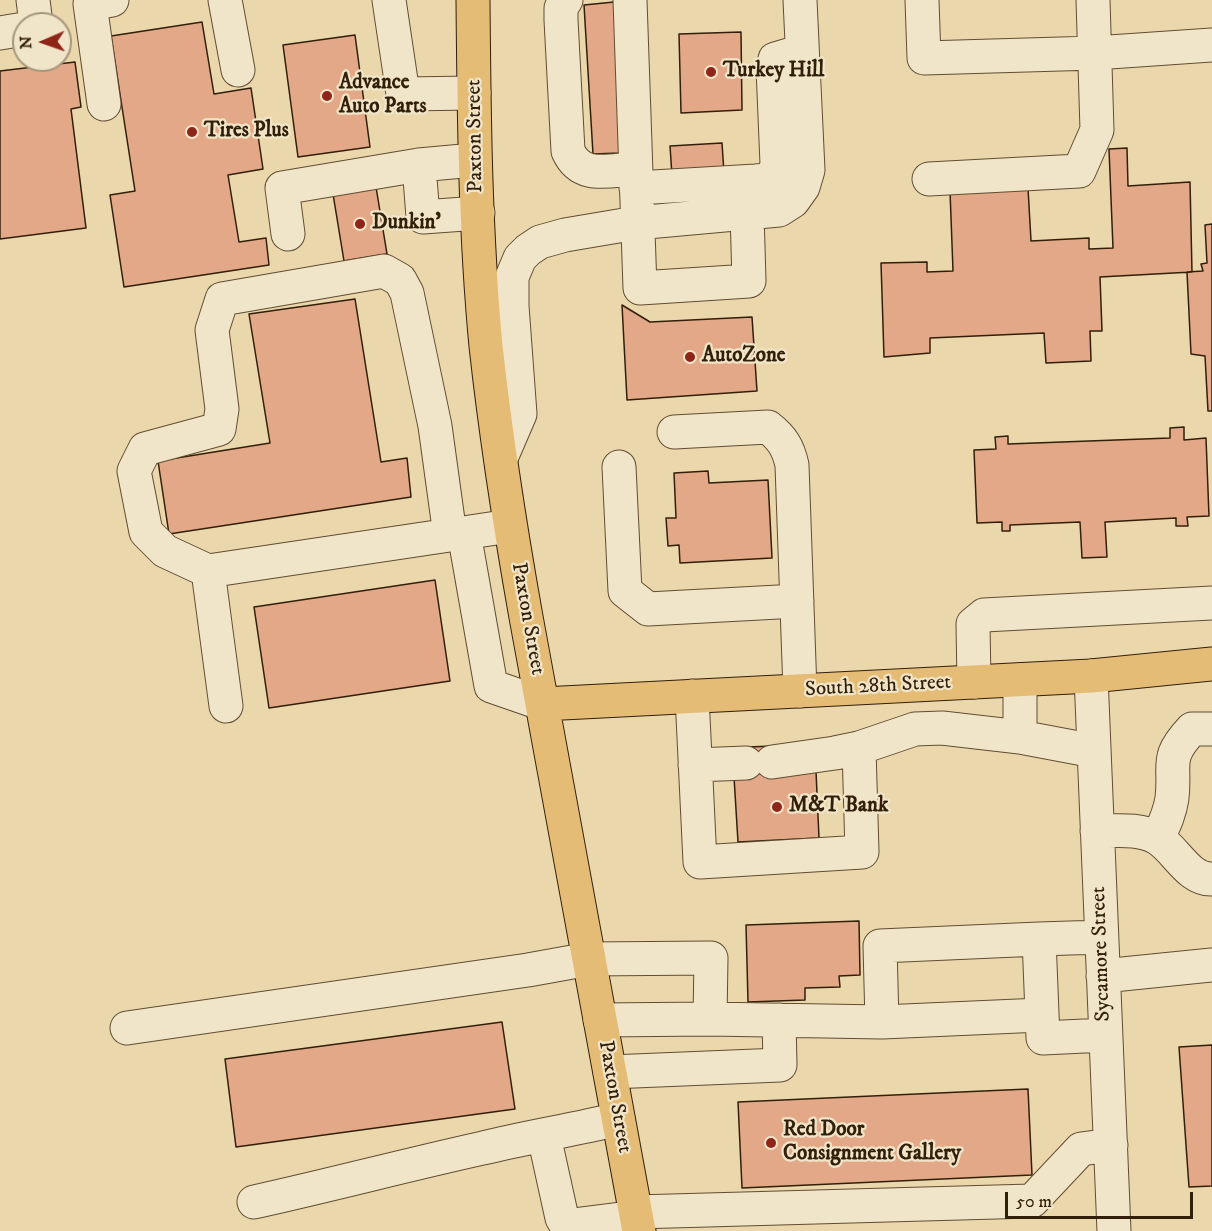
<!DOCTYPE html>
<style>
body{margin:0}
#map{position:relative;width:1212px;height:1231px;overflow:hidden;background:#ead7ac;font-family:"IM FELL DW Pica",serif}
canvas{display:block}
.north{position:absolute;left:12px;top:12px;width:60px;height:60px;box-sizing:border-box;background:#f1e5c9;border:2px solid #a5967c;border-radius:50%;rotate:268deg;font-size:16px;font-weight:700;line-height:24px;text-align:center;color:#321f09}
.north::after{content:'';display:block;margin:auto;width:21px;height:27px;background:#8f2418;clip-path:polygon(50% 0,100% 100%,50% 72%,0 100%)}
.scale{position:absolute;left:1005px;top:1192px;width:188px;height:27px;box-sizing:border-box;border:3px solid #321f09;border-top:0;padding-left:8px;font-size:18px;line-height:21px;white-space:nowrap;color:#321f09;-webkit-text-stroke:4px #f1e5c9;paint-order:stroke}
</style>
<div id="map">
<canvas width="1212" height="1231"></canvas>
<div class="north">N</div>
<div class="scale">50 m</div>
</div>
<script>
const c = document.querySelector('canvas').getContext('2d');
c.lineJoin = 'round';
function fillPath(path, color) { c.fillStyle = color; c.fill(path, 'evenodd'); }
function stroke(path, color, width, dash) { c.strokeStyle = color; c.lineWidth = width; c.lineCap = dash ? 'butt' : 'round'; c.setLineDash(dash || []); c.stroke(path); }
function drawText(font, color, halo, rows, align = 'center') {
  c.font = font + ' "IM FELL DW Pica",serif'; c.lineWidth = 4.5; c.setLineDash([]); c.textBaseline = 'middle'; c.strokeStyle = halo; c.fillStyle = color; for (const [text, x, y, turn = 0] of rows) {
    c.save(); c.translate(x, y); c.rotate((+turn || 0) * Math.PI / 180); c.textAlign = isNaN(turn) ? turn : align; if (halo) c.strokeText(text, 0, 0); c.fillText(text, 0, 0); c.restore();
  }
}
const building = new Path2D(`
 M614,2L620,153L593,154L584,5Z
 M202,22L214,94L251,88L263,169L228,175L239,242L266,238L269,265L124,287L110,195L135,191L111,36Z
 M741,32L742,110L681,113L679,34Z
 M355,35L370,147L298,157L283,45Z
 M75,62L81,107L71,109L86,228L0,239V71Z
 M722,143L724,173L672,176L670,146Z
 M1127,148L1128,186L1190,182L1192,272L1100,277L1102,331H1090L1091,361L1046,363L1044,333L930,338V353L884,357L881,263L927,262V272L953,271L950,191L1028,188L1031,241L1089,238V249L1113,248L1109,149Z
 M376,187L387,254L344,261L333,194Z
 M1212,224V411H1208L1205,356L1191,354L1187,272L1203,271L1201,264L1207,263L1205,225Z
 M355,299L381,462L407,458L411,497L169,534L158,461L270,443L249,314Z
 M622,305L650,322L752,317L757,391L627,400Z
 M1184,427V440L1206,438L1209,516L1187,517L1188,526H1176V518L1105,522L1107,557L1082,558L1080,522L1010,525V531H1002V522L977,523L974,450L996,449L995,437L1008,436V444L1170,438V428Z
 M708,471L709,483L768,480L772,558L680,563L679,545L668,546L666,518H676L674,473Z
 M435,580L450,681L269,708L254,607Z
 M774,746L816,771L819,838L738,842L734,777L748,747Z
 M859,921L860,975L839,976L840,987L805,988V1000L748,1002L746,925Z
 M502,1022L515,1109L236,1147L225,1059Z
 M1212,1045V1186L1189,1187L1179,1047Z
 M1028,1089L1032,1175L742,1188L738,1102Z`);
fillPath(building, '#e2a888');
stroke(building, '#321f09', 1.5);
const minor = new Path2D(`
 M33,0L36,24
 M225,0L238,70
 M389,0L403,94L474,93
 M566,0L561,8V20L568,151C581,180 608,170 635,169
 M630,0L640,288L749,281L747,212
 M922,0L924,58L1095,53L1212,45
 M0,33L24,29
 M104,104L90,4L112,0
 M474,160L419,165L423,217L478,213
 M929,179L1079,171L1097,130L1093,0
 M636,188L756,181L766,180L774,175L777,164L773,68L775,59L802,51
 M288,234L282,188L419,165
 M674,432L768,427C782,438 788,447 792,465L800,691
 M501,458L520,414L512,306V277L520,258L528,250L540,242L565,235L636,223L779,210L793,201L803,187L808,170L800,0
 M619,467L625,591L648,609L797,601
 M464,533L491,686L543,704
 M208,571L165,551L146,532L134,471L145,449L219,429L222,409L212,330L222,299L384,271L400,280L407,293L435,426L450,535
 M1091,676L1114,1231
 M1020,680V737
 M974,682L973,624L984,615L1212,603
 M692,696L700,862L862,852L859,748
 M226,706L208,571L510,526
 M772,762L835,753L859,748L915,729L942,728L1020,737L1094,751
 M695,765L746,763
 M1097,831C1117,831 1139,828 1157,838C1176,849 1188,880 1212,879
 M1158,838C1164,825 1170,813 1172,798C1176,763 1164,759 1192,729H1212
 M1101,937L1039,939L1043,1038L1105,1035
 M1103,976L1212,965
 M600,1020L710,1019L882,1022L1041,1015
 M882,1022L880,946L1039,939
 M127,1028L528,970L589,959L711,958L710,1019
 M610,1072L780,1065L779,1020
 M544,1136L562,1218L565,1223L573,1225L636,1217
 M254,1202C331,1185 406,1165 483,1148C528,1137 573,1130 618,1119
 M635,1212L1032,1201L1081,1149L1111,1145`);
const major = new Path2D(`
 M473,0C474,115 475,231 486,346C496,437 510,527 526,617L639,1231
 M543,704L1091,676L1212,664`);
stroke(minor, '#604d32', 35);
stroke(major, '#321f09', 35);
stroke(minor, '#f1e5c9', 33);
stroke(major, '#e5bc76', 33);
for (const [x, y, r, color] of [
 [711,72,6,"#8f2418"],
 [327,96,6,"#8f2418"],
 [192,132,6,"#8f2418"],
 [360,224,6,"#8f2418"],
 [690,357,6,"#8f2418"],
 [777,807,6,"#8f2418"],
 [771,1143,6,"#8f2418"]
]) { const dot = new Path2D(); dot.arc(x, y, r, 0, 2 * Math.PI); c.fillStyle = color; c.fill(dot); stroke(dot, '#f1e5c9', 2); }
drawText('bold 21px', '#321f09', '#f1e5c9', [
 ["Turkey Hill",723,72],
 ["Advance",339,84],
 ["Auto Parts",339,108],
 ["Tires Plus",204,132],
 ["Dunkin'",372,224],
 ["AutoZone",702,357],
 ["M&T Bank",789,807],
 ["Red Door",783,1131],
 ["Consignment Gallery",783,1155]
], 'left');
drawText('21px', '#321f09', '#f1e5c9', [
 ["Paxton Street",476,136,-91],
 ["Paxton Street",527,619,80],
 ["South 28th Street",878,687,-3],
 ["Sycamore Street",1102,954,-92],
 ["Paxton Street",614,1097,80]
]);
</script>
